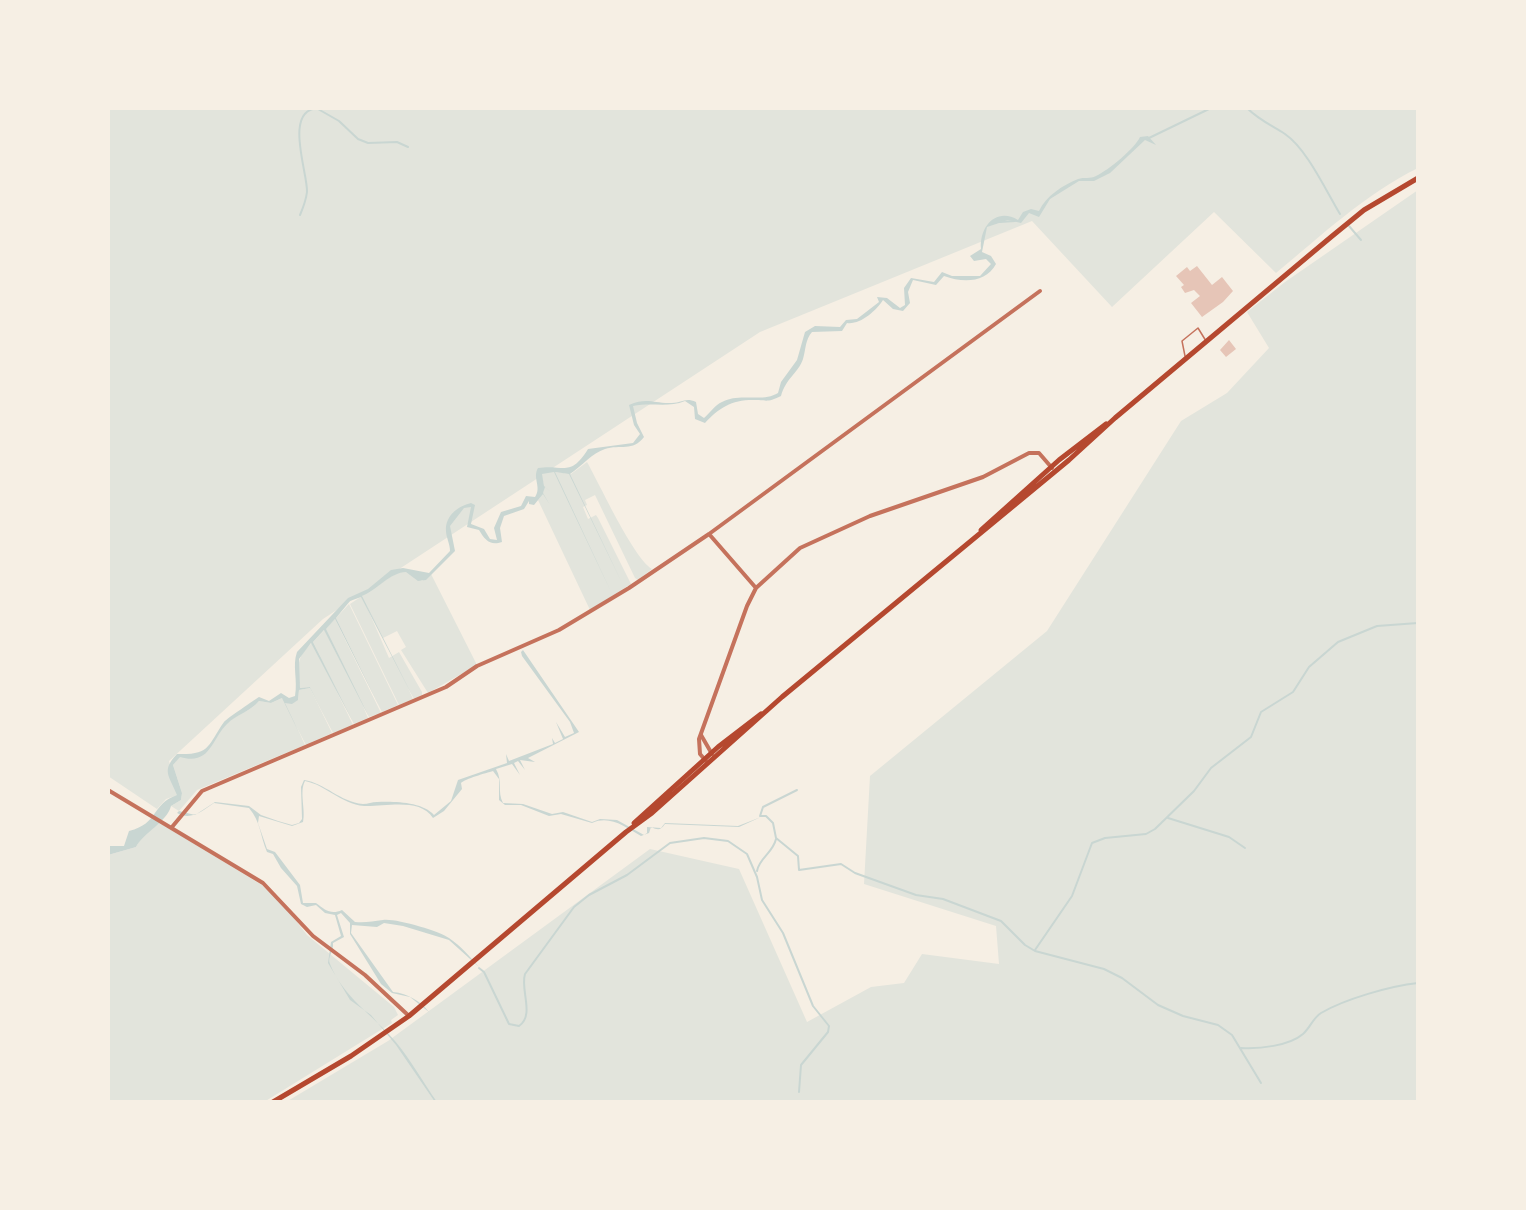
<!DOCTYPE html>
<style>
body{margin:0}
#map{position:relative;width:1526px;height:1210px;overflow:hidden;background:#f6efe4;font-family:Poppins,sans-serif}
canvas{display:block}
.frame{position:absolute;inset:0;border:110px solid #f6efe4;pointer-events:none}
</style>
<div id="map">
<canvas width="1526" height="1210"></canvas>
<div class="frame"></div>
</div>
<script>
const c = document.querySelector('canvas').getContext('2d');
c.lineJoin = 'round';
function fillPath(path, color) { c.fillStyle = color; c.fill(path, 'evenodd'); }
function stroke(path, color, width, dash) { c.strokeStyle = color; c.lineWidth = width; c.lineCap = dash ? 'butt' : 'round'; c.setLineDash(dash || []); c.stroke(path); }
fillPath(new Path2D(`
 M108,108H1418V168C1365,194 1321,236 1276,273L1214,212L1112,307L1032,221L760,332L548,471L571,474L587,462C600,485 633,557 652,569L638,580L635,578L595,495L585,500L587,505L583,507L588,519L596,515L598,518L631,584L590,610L538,500C545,493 545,485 541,476L323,619L169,761L178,795L166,799L157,809L108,776Z
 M1418,190V1102H286L388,1041L650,849L739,869L807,1022L871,987L904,983L922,954L999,964L996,926L864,884L870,776L1047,631L1181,421L1227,393L1269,348L1247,312L1285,282Z
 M398,572H407L422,581L431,574L477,665L428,693L401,650L406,647L397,631L383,638L366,605L389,658L399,652L422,692V695L414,699L408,688L413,699L399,705L350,604Z
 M349,604L398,705L382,712L336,618Z
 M335,619L381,713L369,717L363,706L368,718L354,724L323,663L353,725L333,733L310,687L300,688C297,669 296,656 312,643L321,658L313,642Z
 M310,688L332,733L306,745L295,724L305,745L197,790L179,811L171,806L181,800L182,793L173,765L180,756C217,761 208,741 227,723C237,714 250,712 259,701L271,703L282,698L298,700L299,690Z
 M158,822L262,885L287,909L307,935L394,1007L398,1015L391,1020L392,1023L264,1102H108V855L136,847L142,836Z`), '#e2e4dc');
fillPath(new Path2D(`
 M1148,136L1156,145L1145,140L1110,173L1094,181H1079L1050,199L1039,217L1029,213L1021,223L1008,220L987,227L982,252L991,256L996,264C986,283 963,283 944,276L936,285L913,280L908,292L910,303L903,311L893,309L883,300C876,311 860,325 847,323L842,331L812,332C805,340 806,349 803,359C799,372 786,378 781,396C767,403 767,400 753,400C731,400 719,408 705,423L695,419L694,407L685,401C668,408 651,402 633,406L637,423L644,437C633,452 620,444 605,449C592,453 582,466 570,474L623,585L569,474L555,472L613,596L554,472L542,474L544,486L552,493L604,601L552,493L545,487L543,493L550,505L543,494L534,505L529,504V501L524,509L504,516L500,528L502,542C490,546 485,540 479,530L467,527L471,507L464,508L450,526L455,551L426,580L418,581L406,572C391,572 377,590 362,596L414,699L361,597L350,601L336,618L382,712L335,619L326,629L369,717L324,630L313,642L354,724L311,643L299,659L300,688L310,687L332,731L310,688L299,690L298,700L292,704L285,703L305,745L282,698L271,703L259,701C250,712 237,714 227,724C212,738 211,766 180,757L173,765L182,793L181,800L171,806C167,822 144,832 136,847L108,855V846H124L129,831C160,823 150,805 177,795C169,775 161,771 177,754C211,755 207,746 224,722C226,719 256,699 259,697L269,701L281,693L289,698L295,696C298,680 292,666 297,652L348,598L368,589L391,570L403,568L429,573L450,551C450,544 446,537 446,531C445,516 458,506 471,503L475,505L471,524L484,529L490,539L497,540L494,528L501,512L521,506L526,496L535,497C542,487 532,478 538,468C564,464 570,478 588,449L633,443L640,434L634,425L629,405C648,397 654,404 672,403C682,403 685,397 696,402L698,414L704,418C710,413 715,405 722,402C740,392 762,403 778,393L781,382L797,360L805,332L815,326L840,327L846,320L857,319L879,302L877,297L887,298L900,308L905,305L904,288L911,278L934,282L942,272L952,276H980L991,264L986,259L974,261L970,256L981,249C979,226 997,207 1018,220L1023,212L1031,209L1039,211C1046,196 1063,185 1078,179C1084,177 1090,179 1096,176C1109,170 1135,148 1140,137Z
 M523,650L579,732L528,758L535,762L520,760L525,770L518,761L514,763L520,775L512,764L496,769C503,781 497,792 503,803L523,804L552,814L563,812L592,822L600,819L617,820L644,835L647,833V827L661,828L665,823L738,826L761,817L739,827L665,824C660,831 658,830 651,827L649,833L641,836C625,827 610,815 592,823L561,814L549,816L521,805H505L499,800V779L493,771C486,773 465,779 461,783L462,789L444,811L433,818C420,797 384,807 364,806C341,804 326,785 305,781C299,792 306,810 303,822L292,826L259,816L258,823L267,849L275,852L300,885L303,903H316C325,910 331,915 342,910L355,922C366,923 373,921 383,920C395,918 439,931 449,938C461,946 470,957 479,967L449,940L403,926L384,923L377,927L352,925L351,933L393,992C408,993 421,1002 429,1012L410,997L392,993L381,984L350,934V923L341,913L337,915L344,937L333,943C334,951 327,957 330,964C343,997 373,1015 395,1041C411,1060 423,1082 437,1102H435L396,1045L371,1015L350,1000L328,963L331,942L341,936L335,915L325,913L316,905L307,907L301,904L297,886L281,868L273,854L267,852C260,836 261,822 249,808L214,803C202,811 191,821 177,813L179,811L195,815L215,802L249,806L261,815L278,821L292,825L299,823L302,819L301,787L304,780C325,783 340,802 363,804C368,804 372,802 377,802C394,801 423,802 434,815L451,801L458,780L507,763L506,754L509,761L553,744L552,738L555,743L563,739L556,722L565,737L574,733L570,722L522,656L521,652Z`), '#c9d6d2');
stroke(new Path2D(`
 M1247,108C1259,120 1271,125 1285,134C1307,149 1326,191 1340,214
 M318,109L339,121L358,139L368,143L397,142L408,147
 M1149,138L1211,108
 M300,215C303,208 306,200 307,192C308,173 283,110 318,108
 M1000,222L1015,221
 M1349,226L1361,240
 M760,816H766L773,823L776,838L798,856L799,870L841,864L855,873L916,895L943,899L1001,921L1025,945L1035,951L1104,969L1122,978L1158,1005L1183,1016L1218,1025L1232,1035L1261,1083
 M760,816L763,807L797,790
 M1168,818L1229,837L1245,848
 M757,871C759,858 773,853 776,839
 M757,877L762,900L783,933L813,1006L829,1026L828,1032L801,1065L799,1092
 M1035,950L1072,896L1092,843L1105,838L1146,834L1155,829L1194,791L1211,768L1251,737L1261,712L1293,692L1309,667L1338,642L1377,626L1418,623
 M479,968L484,972L509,1024L519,1026C535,1015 520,990 525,974L574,907L589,895L627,875L670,843L704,838L728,841L747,854L757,877
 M1241,1048C1259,1049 1289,1046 1303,1034C1310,1028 1313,1018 1321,1013C1345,999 1390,986 1418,983`), '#c9d6d2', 2);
fillPath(new Path2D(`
 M1197,266L1212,285L1222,277L1233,291L1223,302L1202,317L1191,303L1200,296L1194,290L1185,293L1181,287L1184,285L1176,276L1187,267L1190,271Z
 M1229,340L1236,349L1226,357L1220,350Z`), '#e6c5b7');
stroke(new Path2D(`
 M1185,356L1182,341L1198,328L1206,341`), '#c5725c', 1.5);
stroke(new Path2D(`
 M709,534L756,588
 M701,735L712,754
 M706,761L700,754L699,739L747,606L756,588L800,548L870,516L983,477L1029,453H1039L1052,468
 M108,790L263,883L313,936L365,975L409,1016
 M172,827L202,791L446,687L477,666L559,630L629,588L709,534L1040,291`), '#c5725c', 4);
stroke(new Path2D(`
 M981,530L1059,460L1106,424
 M634,823L718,747L761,714
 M273,1102L351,1056L409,1016L626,832L652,813L782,697L1069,460L1115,418L1331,237L1364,210L1418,178`), '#b5482f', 5);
</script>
